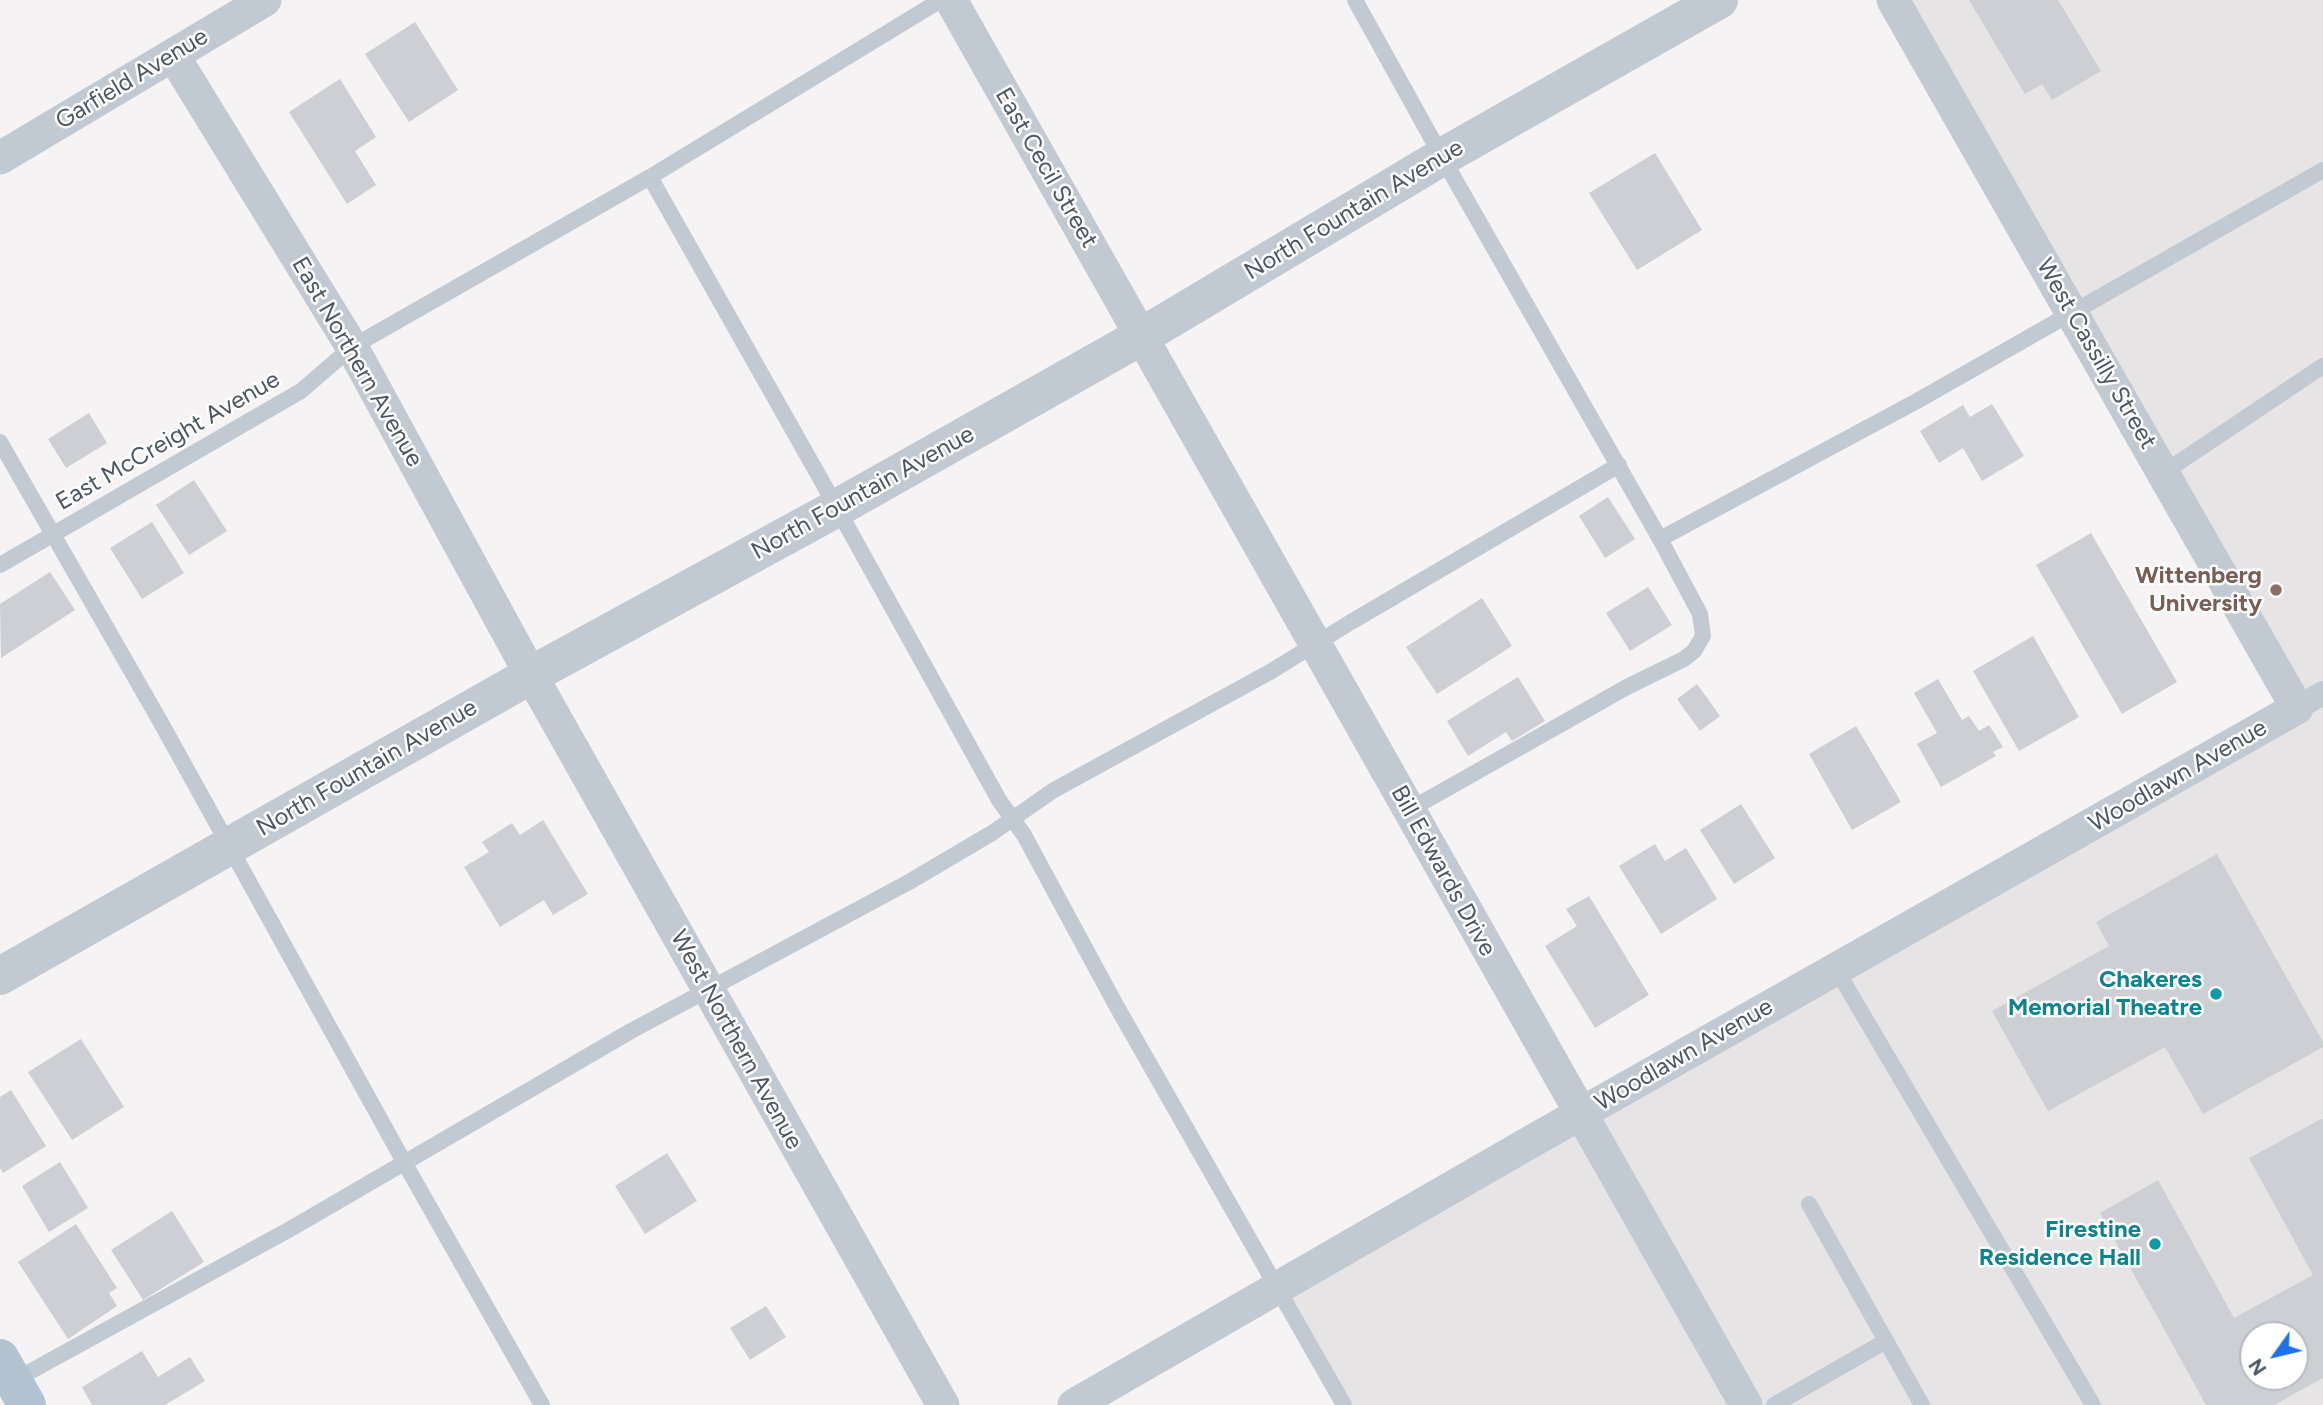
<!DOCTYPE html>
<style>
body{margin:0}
#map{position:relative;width:2323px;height:1405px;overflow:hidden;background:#f5f3f3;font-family:Figtree,sans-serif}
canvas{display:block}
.north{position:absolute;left:2239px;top:1321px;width:70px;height:70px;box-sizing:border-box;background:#fff;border:2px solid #b7bbc0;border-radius:50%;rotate:236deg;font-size:19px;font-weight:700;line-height:28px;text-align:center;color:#4a5661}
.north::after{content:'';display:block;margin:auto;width:24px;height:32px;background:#1a73e8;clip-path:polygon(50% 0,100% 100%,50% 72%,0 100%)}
</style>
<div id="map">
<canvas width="2323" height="1405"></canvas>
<div class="north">N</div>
</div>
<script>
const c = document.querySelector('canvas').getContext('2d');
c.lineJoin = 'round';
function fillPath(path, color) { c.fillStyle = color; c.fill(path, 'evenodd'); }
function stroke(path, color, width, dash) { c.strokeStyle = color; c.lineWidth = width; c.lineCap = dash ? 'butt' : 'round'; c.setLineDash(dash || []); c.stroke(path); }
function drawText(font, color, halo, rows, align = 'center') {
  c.font = font + ' Figtree,sans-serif'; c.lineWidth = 5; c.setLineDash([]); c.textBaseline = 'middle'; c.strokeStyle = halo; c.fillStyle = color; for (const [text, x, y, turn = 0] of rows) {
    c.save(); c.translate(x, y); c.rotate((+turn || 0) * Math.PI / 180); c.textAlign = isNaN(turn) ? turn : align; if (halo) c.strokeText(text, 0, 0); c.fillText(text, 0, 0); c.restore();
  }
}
fillPath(new Path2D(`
 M1893,0H2323V1405H1344L1276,1289L2296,708ZM2253,1335H2295V1377H2253Z`), '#e6e4e5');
fillPath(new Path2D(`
 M1969,0H2058L2101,71L2052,100L2042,84L2025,94Z
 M415,22L458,90L409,122L365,54Z
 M340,79L376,137L355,151L376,185L347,204L289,112Z
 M1655,153L1702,230L1637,270L1589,193Z
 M1992,404L2024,456L1982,481L1963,448L1939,463L1920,431L1963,405L1970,417Z
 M89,413L107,443L66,468L48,439Z
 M194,480L227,531L189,555L156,505Z
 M1608,497L1635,539L1605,558L1579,516Z
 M152,522L184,573L142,599L110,548Z
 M2091,533L2177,682L2122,714L2036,565Z
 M50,572L75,610L1,658L0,604Z
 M1648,587L1672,625L1630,651L1606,613Z
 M1482,598L1512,646L1437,694L1406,647Z
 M2033,636L2079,717L2019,751L1973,671Z
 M1518,677L1545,721L1512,741L1506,732L1468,756L1447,721Z
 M1938,679L1962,720L1969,716L1979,731L1989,725L2003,747L1993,752L1996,756L1941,787L1917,744L1937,733L1914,693Z
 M1697,684L1720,716L1700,731L1677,699Z
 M1856,726L1901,802L1852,830L1809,754Z
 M1741,804L1775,858L1734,884L1700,830Z
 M543,820L588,894L553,915L544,900L500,927L464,867L489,852L482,842L512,823L520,835Z
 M1655,844L1665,861L1686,848L1717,899L1661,934L1619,866Z
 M2217,854L2323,1042V1047L2203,1114L2165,1047L2048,1111L1992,1011L2109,946L2096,922Z
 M1589,896L1649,995L1595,1028L1545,946L1577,926L1566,909Z
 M81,1039L124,1107L72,1140L28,1072Z
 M11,1090L46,1146L3,1173L0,1168V1097Z
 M2323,1118V1378L2274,1405H2206L2100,1213L2158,1180L2234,1318L2313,1275L2249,1158ZM2253,1335H2295V1377H2253Z
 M667,1153L697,1201L645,1234L615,1186Z
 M60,1162L88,1208L49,1232L22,1186Z
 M172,1211L204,1262L143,1300L111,1250Z
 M76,1224L117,1288L109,1293L117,1306L68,1339L18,1262Z
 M766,1306L786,1337L750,1360L730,1328Z
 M142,1351L158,1377L190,1357L205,1381L165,1405H92L82,1387Z`), '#cdcfd5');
stroke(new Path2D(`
 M1355,0L1442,157L1660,539L1700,614L1703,636L1694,651L1684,659L1627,687L1409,810
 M650,177L837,508L999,800L1024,835L1117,1007L1344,1405
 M0,442L160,721L404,1162L542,1405
 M2163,473L2323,366
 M1660,539L1917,401L2323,170
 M0,565L301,391L352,347L650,177L941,0
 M1836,969L2093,1405
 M1809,1204L1922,1405
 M13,1381L292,1228L631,1031L909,882L992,833L1054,790L1270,672L1351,622L1619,465
 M1774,1405L1886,1341`), '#c1cad2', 16);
stroke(new Path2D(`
 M2297,708L2323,693`), '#c1cad2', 24);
stroke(new Path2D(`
 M951,0L1746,1405
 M173,55L352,347L531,675L943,1405
 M0,158L265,0
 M1074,1405L1534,1140L2297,708L1893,0`), '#c1cad2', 33);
stroke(new Path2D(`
 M0,976L531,675L837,508L1142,336L1442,157L1719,0`), '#c1cad2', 38);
stroke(new Path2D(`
 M0,1358L27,1405`), '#b3c2d1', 38);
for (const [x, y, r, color] of [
 [2276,590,7,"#8d6e63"],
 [2216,994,7,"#0f9aa8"],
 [2155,1244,7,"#0f9aa8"]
]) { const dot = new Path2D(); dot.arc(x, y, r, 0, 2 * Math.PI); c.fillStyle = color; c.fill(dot); stroke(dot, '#fff', 2.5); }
drawText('24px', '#4a5661', '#fff', [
 ["Garfield Avenue",132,79,-31],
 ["East Cecil Street",1046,168,60],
 ["North Fountain Avenue",1354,210,-31],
 ["West Cassilly Street",2096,354,60],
 ["East Northern Avenue",357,362,60],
 ["East McCreight Avenue",168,441,-30],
 ["North Fountain Avenue",863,493,-29],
 ["North Fountain Avenue",367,768,-30],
 ["Woodlawn Avenue",2178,776,-30],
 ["Bill Edwards Drive",1443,871,61],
 ["West Northern Avenue",736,1040,61],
 ["Woodlawn Avenue",1684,1055,-30]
]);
drawText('bold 24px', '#785e54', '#fff', [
 ["Wittenberg",2262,576],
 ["University",2262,604]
], 'right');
drawText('bold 24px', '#0d838f', '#fff', [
 ["Chakeres",2202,980],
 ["Memorial Theatre",2202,1008],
 ["Firestine",2141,1230],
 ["Residence Hall",2141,1258]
], 'right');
</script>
